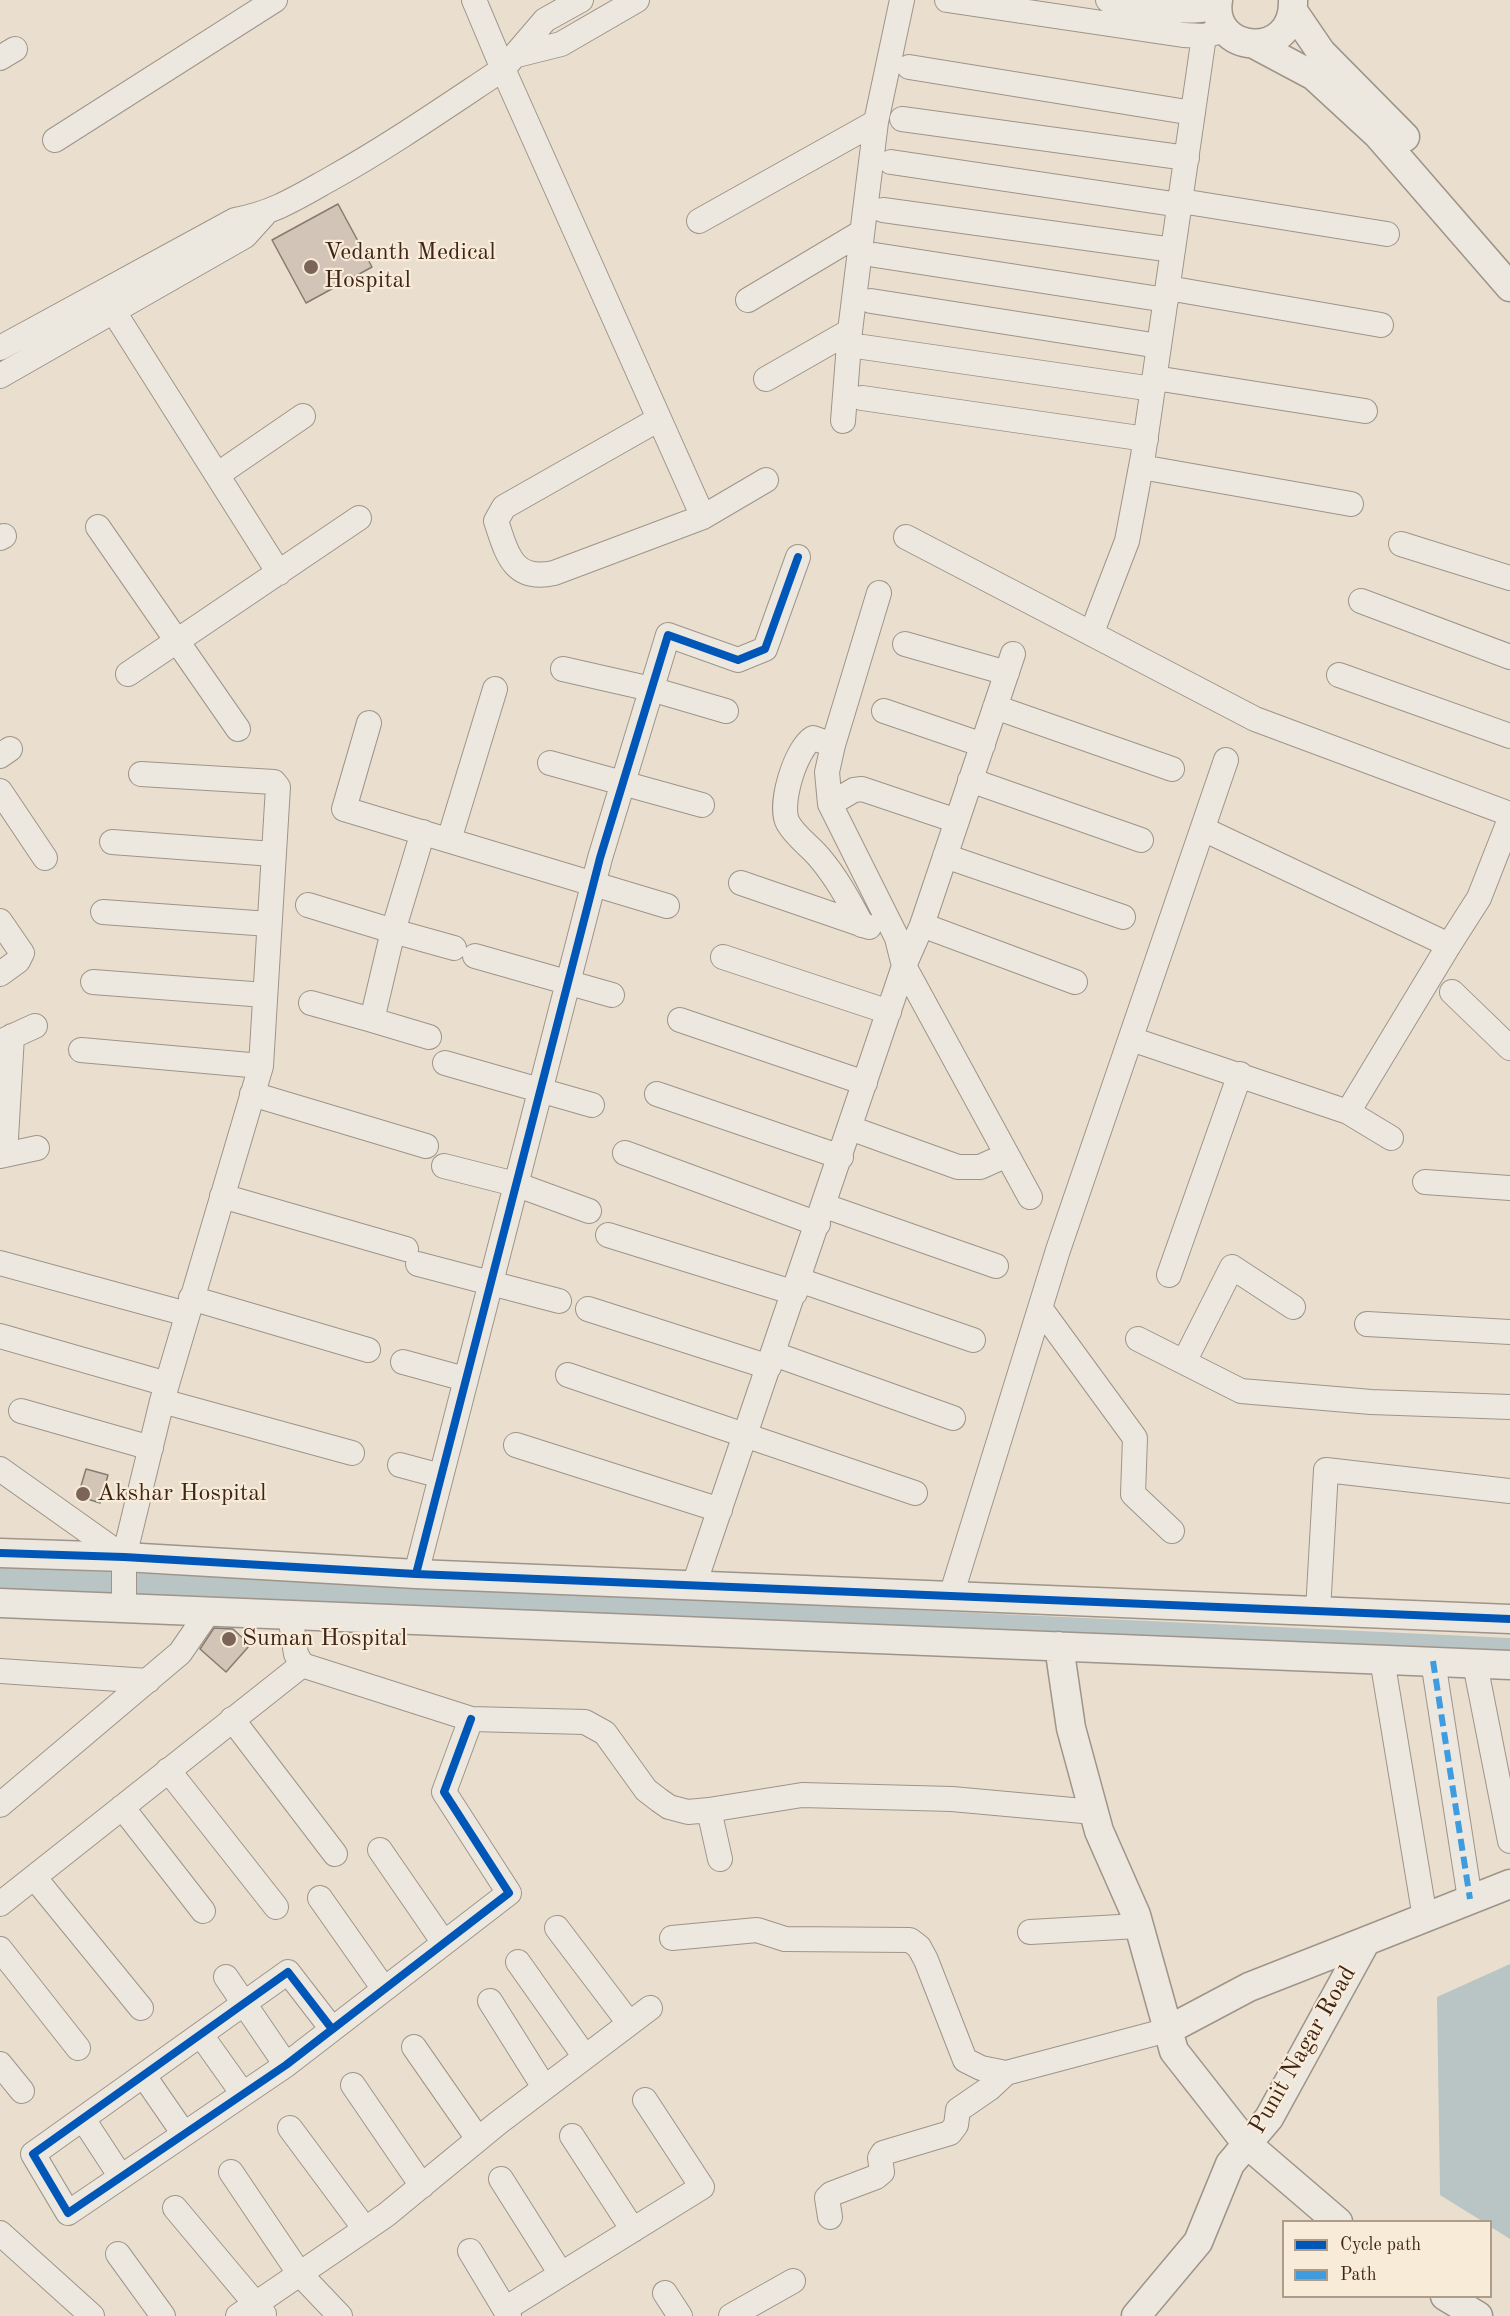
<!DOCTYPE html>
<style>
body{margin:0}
#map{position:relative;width:1510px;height:2316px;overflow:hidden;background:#eadfce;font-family:"Old Standard TT",serif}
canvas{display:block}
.legend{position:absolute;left:1282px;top:2220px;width:210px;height:78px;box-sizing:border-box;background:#f8ecd8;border:2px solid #ae9c8b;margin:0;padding:8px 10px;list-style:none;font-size:18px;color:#3f2418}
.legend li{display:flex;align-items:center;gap:12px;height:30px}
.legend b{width:30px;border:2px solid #ae9c8b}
</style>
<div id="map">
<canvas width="1510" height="2316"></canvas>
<ul class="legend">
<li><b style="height:8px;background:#0057b8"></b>Cycle path</li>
<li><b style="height:8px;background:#3f9cdf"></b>Path</li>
</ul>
</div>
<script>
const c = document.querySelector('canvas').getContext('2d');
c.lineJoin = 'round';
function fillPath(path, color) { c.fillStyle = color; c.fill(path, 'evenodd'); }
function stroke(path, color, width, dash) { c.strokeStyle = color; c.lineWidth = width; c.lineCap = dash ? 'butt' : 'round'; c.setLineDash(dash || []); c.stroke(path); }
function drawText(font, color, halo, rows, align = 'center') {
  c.font = font + ' "Old Standard TT",serif'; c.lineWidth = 4.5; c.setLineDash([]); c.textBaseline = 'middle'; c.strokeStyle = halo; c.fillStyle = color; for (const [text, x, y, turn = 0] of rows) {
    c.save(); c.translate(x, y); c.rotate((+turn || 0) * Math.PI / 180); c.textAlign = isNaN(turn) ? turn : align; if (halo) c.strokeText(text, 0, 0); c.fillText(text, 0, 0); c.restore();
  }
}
fillPath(new Path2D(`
 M1510,1964V2239L1491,2227L1490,2222L1482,2221L1440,2195L1437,1997Z`), '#b8c5c4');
stroke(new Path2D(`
 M0,1578L1510,1649`), '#b8c5c4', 22);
const building = new Path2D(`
 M338,204L372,267L306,303L272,240Z
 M86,1469L108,1475L100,1503L78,1496Z
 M214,1628L233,1629L250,1645L226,1672L200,1649Z`);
fillPath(building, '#d2c4b6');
stroke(building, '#857b71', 1.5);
const minor = new Path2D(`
 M581,0L545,20L503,69L703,517
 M947,0L1183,35L1204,36L1218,32
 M1108,0C1144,6 1180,16 1217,7
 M517,55L561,44L637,0
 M0,58L15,49
 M909,67L1193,113
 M902,119L1187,158
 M55,140L275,0
 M891,162L1180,205
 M1181,201L1387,234
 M883,210L1173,250
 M699,221L876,122
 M875,255L1166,300
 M1168,288L1381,325
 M748,300L862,232
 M871,301L1159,346
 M114,312L279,573
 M863,347L1153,389
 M0,348L235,220C274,213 298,197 332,178C391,145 447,106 503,69L474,0
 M0,376L245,236L264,215
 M1155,378L1365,411
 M766,379L850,331
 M862,398L1146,439
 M659,419L504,507L496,521C507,554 513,582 554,573L703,517L766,480
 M843,421L850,331L876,122L902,0
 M1141,467L1351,504
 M217,475L303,416
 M98,527L238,729
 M906,537L1255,719L1510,814
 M0,538L4,536
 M1401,544L1510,578
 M1361,601L1510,657
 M1092,632L1127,541L1143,456L1204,36
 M905,644L1007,673
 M1013,654L922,925L904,966L1030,1197
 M563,669L651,689L726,711
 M128,674L359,518
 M1339,675L1510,736
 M995,707L1172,769
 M884,711L983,745
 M369,723L344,809L667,906
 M833,745L813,738C796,748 778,805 788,823C795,836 810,846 819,857C837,878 849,901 862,925
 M0,756L10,749
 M550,763L702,805
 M970,780L1141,840
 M0,791L45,858
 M830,804L854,790L862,789L957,821
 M1203,829L1449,945L1479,898L1510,819
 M423,832L393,931L454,948
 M449,840L495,689
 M112,842L273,854
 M945,856L1123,917
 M741,883L869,927
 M308,905L393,931L372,1020L429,1037
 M103,912L269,924
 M0,921L22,953L18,961L0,974
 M922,925L1075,982
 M475,956L612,995
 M723,957L889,1012
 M93,982L265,995
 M1452,992L1510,1048
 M311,1003L372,1020
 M680,1020L865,1083
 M1131,1039L1348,1112L1449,945
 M0,1042L35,1026
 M81,1050L261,1066
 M445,1063L592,1105
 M252,1094L426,1146
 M657,1094L841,1157
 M1348,1112L1391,1138
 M850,1128L958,1167H980L1007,1155
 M625,1153L818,1224
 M5,1155L12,1036
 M0,1156L37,1148
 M444,1166L515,1184L589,1211
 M1425,1182L1510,1188
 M222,1196L406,1249
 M825,1206L996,1266
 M608,1235L795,1293
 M0,1263L187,1314
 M418,1264L559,1301
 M1169,1275L1240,1074
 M799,1280L973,1340
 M191,1298L368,1350
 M1040,1308L1135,1438L1133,1494L1172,1531
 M588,1309L769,1367
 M1367,1324L1510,1332
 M0,1336L167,1384
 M1138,1339L1241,1391L1371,1402L1510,1407
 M774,1354L953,1418
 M403,1362L465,1379
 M1184,1362L1232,1267L1293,1307
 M568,1375L915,1493
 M162,1401L352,1453
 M21,1411L151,1448
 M516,1445L720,1510
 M400,1465L441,1476
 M0,1469L124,1557
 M416,1574L600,858L668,635L738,660L765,649L798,557
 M694,1585L904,966L897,938L830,804L827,772L833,745L879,593
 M951,1596L1058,1250L1226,760
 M124,1606V1557L162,1401L261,1066L278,787L274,782L141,774
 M1318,1611L1326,1470L1510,1491
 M1382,1659L1425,1918
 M1433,1661L1470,1899
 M1475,1664L1510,1841
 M302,1665L471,1719L585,1722L605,1733L646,1790L659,1800L669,1807L688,1812L709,1810
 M0,1671L148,1681
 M232,1719L335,1854
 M168,1770L276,1907
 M0,1805L180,1653L209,1611
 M122,1807L203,1911
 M380,1850L444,1943
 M720,1859L709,1810L802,1795L952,1799L1094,1812
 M34,1877L141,2008
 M320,1898L384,1989
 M0,1904L302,1665L296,1654L290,1616
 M557,1928L629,2023
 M1030,1932L1138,1926
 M672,1938L757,1930L785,1939L910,1940L919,1947L926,1960L965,2060L981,2068L1006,2073
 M0,1949L78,2048
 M518,1962L585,2057
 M226,1977L286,2065
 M490,2001L544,2087
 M332,2029L288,1972L33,2154L68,2213L286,2065L509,1893L444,1792L471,1719
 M201,2035L243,2094
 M414,2047L478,2139
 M0,2064L22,2091
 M144,2076L184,2134
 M353,2085L422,2186
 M83,2119L121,2177
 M290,2128L365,2229
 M572,2136L633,2230
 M231,2172L299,2273L340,2316
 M501,2179L561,2274
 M175,2208L264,2314
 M830,2217L827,2198L831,2194L876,2177L882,2172L880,2158L883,2153L950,2133L956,2125L958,2110L990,2088L1006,2073L1168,2030
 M0,2233L92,2316
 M470,2251L509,2316
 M118,2254L163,2316
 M665,2293L680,2316
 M505,2309L702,2187L645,2100
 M238,2316L386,2215L498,2123L650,2008
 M731,2316L793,2281`);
const tertiary = new Path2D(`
 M1218,0C1209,54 1295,62 1293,0
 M1293,11L1321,52L1405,137
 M1254,44L1314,76L1378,135L1510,287
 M0,1553L124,1557L416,1574L1510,1619
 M0,1603L1510,1665
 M1059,1646L1071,1728L1099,1831L1136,1915L1174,2051L1247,2144L1338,2222
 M1168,2030L1249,1987L1366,1941
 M1445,2296L1478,2316
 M1136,2316L1198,2242L1230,2164L1269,2118L1366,1941L1510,1884`);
stroke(minor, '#9e9489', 26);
stroke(tertiary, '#9e9489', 31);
stroke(minor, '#ede8df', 24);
stroke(tertiary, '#ede8df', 28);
stroke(new Path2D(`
 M1433,1661L1470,1899`), '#3f9cdf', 6, [12, 6]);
stroke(new Path2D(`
 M0,1553L124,1557L416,1574L1510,1619
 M416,1574L600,858L668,635L738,660L765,649L798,557
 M332,2029L288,1972L33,2154L68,2213L286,2065L509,1893L444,1792L471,1719`), '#0057b8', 8);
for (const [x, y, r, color] of [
 [311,267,8,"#7b6558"],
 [83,1494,8,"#7b6558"],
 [229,1639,8,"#7b6558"]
]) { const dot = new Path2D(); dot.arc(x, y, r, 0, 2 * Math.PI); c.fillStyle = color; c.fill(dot); stroke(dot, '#f8ecd8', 2); }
drawText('24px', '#3f2418', '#f8ecd8', [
 ["Vedanth Medical",324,253],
 ["Hospital",324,281],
 ["Akshar Hospital",97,1494],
 ["Suman Hospital",242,1639]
], 'left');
drawText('24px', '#3f2418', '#f8ecd8', [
 ["Punit Nagar Road",1303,2050,-60]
]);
</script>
